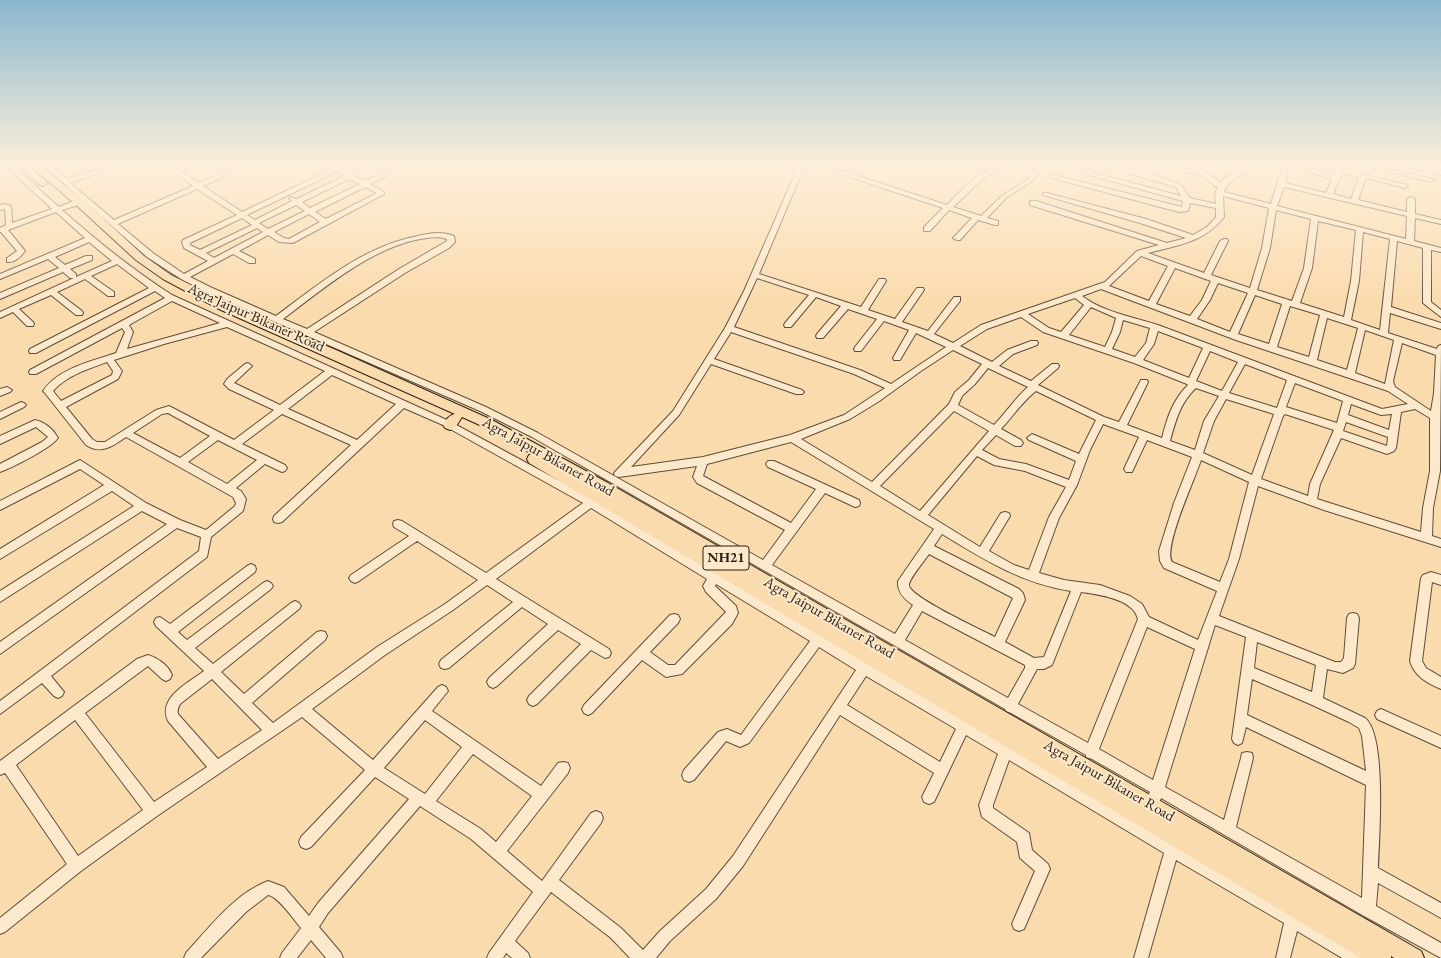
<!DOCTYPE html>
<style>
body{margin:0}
canvas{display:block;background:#fadbad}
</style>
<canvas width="1441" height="958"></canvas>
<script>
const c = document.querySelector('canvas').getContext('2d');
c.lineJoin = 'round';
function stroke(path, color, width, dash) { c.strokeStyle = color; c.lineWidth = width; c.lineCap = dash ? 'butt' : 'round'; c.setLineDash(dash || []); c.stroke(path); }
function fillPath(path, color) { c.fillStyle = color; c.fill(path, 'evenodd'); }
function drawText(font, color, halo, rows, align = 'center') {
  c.font = font + ' "EB Garamond",serif'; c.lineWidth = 4; c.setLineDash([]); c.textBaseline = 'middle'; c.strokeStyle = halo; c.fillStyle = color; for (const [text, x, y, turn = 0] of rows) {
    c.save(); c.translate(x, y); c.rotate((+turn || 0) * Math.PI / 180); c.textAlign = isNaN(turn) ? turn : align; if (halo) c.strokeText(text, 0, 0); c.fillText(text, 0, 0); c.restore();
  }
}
const minor = new Path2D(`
 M7,167H14L59,207L76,200H82V204L62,210C97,241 133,270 172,295L449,421L595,500L816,633L821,630L825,631L827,635L825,638L1297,914L1361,953L1363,958H1342L1297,931L1290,958H1276L1284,923L1176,860L1148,958H1134L1164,853L1009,760L993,805V808L1029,833L1032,850L1048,864L1050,869L1024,929L1019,931L1014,929L1012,924L1035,871L1020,858L1017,842L982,817L979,805L998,754L966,735L934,802L929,804L924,802L922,797L934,773L840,715L743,866L716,899L670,941L656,958H630L611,938L551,892L515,941L528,953L530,958H512L506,953L503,958H487L489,953L533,892L471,839L420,806L328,913L319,927L341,953L343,958H326L311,940L297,958H280L282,953L301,928C294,920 278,896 268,895L246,912L201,958H184L186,953C210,927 234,894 268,881L284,887L309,916L318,903L409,799L375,777L311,847L306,849L301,847L299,842L301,837L365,770L302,717L157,816L81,871L5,932L0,934V918L67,864L5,773L0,775V761L137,659L148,655C158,658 168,665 172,675L170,679L166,681L162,679L148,666L85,713L154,802L207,767L168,721C157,698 188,683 204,671L156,626L154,622L156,618L160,617L170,624L247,566L251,564L255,566L256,569L255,572L178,632L187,640L263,583L267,581L271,583L273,586L271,589L195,648L213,664L291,603L295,601L299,603L301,606L299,609L221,672L244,694L317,632L321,631L325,632L327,636L325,640L252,703L273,723L377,647L445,604L478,580L417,541L359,581L355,583L351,581L349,578L351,575L409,536L394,527L393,524L394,521L398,520L402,521L486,573L583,503L443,425L404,408L282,522L278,523L274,522L273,519L274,516L351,445L282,414L242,444L285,465L287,468L285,471L282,472L265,464L236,488L241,491L246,499L243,511L211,537L207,557L51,676L64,692L62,696L58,698L54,696L42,683L0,714V701L199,551L201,537L177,528L0,654V642L167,524L142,511L0,602V591L134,506L112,491L0,559V549L104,485L80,469L0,510V501L80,460L146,503L180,520L206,530L235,506L236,503L233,497L126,437C113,446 101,455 86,445L45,393L43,391C58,368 93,361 116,353L125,332L122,328L36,374H30L29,372L30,370L165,298L155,291L36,353H30L29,351L30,349L149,288L117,264L91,276L114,292V296H108L85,279L57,292L82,311L83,313L82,315H76L51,295L19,309L33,322L34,324L33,326H27L13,312L0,318V312L74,278H70L63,272L0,299V293L59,268L48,259L0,279V274L85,238L56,212L8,230L25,251C21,257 14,263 7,262V258L17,251L1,232H0V228L6,225L5,209L0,210V205L5,204L11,206L12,223L52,209ZM89,242L112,261L76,277V274L70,269L92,260V256H86L65,265L55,257ZM172,301L220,323L127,349L133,332L129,325ZM227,327L325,371L280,405L234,383L252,366L248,363L245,364L227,379L224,384L229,389L274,410L234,440L169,406L156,410L105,442H97L92,439L66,407L118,379L122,371L114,360L164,344ZM107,362L113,371L112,375L61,401L53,391C66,376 88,369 107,362ZM332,375L396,404L357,440L288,409ZM168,413L210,436L180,458L133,433L162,414ZM218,440L257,460L227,484L188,462ZM591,508L707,579L703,586L706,592L726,612L675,665H668L650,652L678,623L680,619L678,615L674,614L670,615L584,705L582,709L584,713L588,715L592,713L642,660L666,677L682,674L732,624L738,613L736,606L715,586L716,584L810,641L741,735L727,729L718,732L684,770L682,775L684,780L689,782L694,780L726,741L740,747L749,743L819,647L856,670L733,856L706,889L660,931L643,950L621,928L559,880L601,823L603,818L601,813L596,811L591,813L542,881L507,851L568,773L570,768L568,763L563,762L558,763L541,786L432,711L448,691L446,687L442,685L438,687L373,760L312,709L385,655L453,610L487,585L513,602L441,660L439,664L441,668L445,669L449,668L522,607L548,624L489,678L487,682L489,686L493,688L497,686L558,630L581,644L529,696L527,700L529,704L533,706L537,704L591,650L605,658L609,657L611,653L609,649L496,579ZM866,676L956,729L940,762L847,705ZM212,679L262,730L218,759L178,714C177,710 178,708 180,704ZM75,720L143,810L78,856L16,765ZM425,720L462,747L425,794L384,768ZM473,754L532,796L496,842L481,829L436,801Z
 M45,167H52L67,179L104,167H113L112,168L70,183L114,220L193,186L174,172L182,167H190L182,172L198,183L236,167H244L243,168L203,186L242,212L336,167H344L342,169L349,173L362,167H370L354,176L365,181L395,167H403L370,184L384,192V194L293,243L279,242L268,235L239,251L255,259V263H249L233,254L190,277L210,287L276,316C319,284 364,246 418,236C430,233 442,231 454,236L455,242L449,248L405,273L314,332L486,407L538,433L763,560L785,530L697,483L693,477L697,466L619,477L615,476L614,473L673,411L725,328L744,291L798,167H804L759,274L861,307L879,279H885L886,281L868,310L895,319L917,288H923L924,290L902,322L928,331L954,297H960V301L934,334L953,343L981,325L1105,282L1137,251L1159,245L1030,205V201H1036L1167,243L1186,238L1140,223L1043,195V193H1047L1146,219L1193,235L1207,227L1216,217V208L1190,203L1188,211L1179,212L1052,178V176L1054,175L1182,207L1183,201L1064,168L1063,167H1073L1181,196L1176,187L1106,167C1130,164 1158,177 1181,185L1190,198L1216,204L1215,193L1218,188L1201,175L1170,169L1167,167H1179L1194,170L1192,167H1199L1221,183C1228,174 1242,167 1254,167C1247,178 1231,173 1224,192L1271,204L1281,171L1284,169L1287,171L1285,183L1326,193L1332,179L1294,168L1293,167H1302L1334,175L1336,171L1324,167H1334L1407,185L1408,186L1405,188L1366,178L1358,200L1407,212V199L1411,197L1415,199V214L1441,220V224L1415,218L1414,241L1441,248V252L1431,250V302L1441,310V317L1423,303V248L1397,241L1391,307L1441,323V329L1390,313L1388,333L1437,349L1438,346L1441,345L1440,471L1433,508L1432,536L1441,539V547L1324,510L1258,486L1239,559L1219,616L1335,662H1341L1344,658L1347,618L1349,614L1353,613L1357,614L1359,618L1355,664L1353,668L1343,673L1327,669L1323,698L1365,718C1387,735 1379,840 1378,868L1441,903V918L1378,883L1376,906L1441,943V958L1364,916L1161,798L1160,801L1155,803L1150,801L1148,796L1150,792L1092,759L1086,757V755L1011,713L1006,711L1005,709L532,437L480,411L204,291L181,279L147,257ZM336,172L344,176L297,199L290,197L289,199L292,201L255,220L247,215ZM1342,173L1359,177L1351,199L1333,194ZM349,179L360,184L310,208L302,202ZM365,187L377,193L326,219L315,212ZM1284,187L1407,216L1406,239L1277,206ZM197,189L237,215L183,240L182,242L184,248L208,261L184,274L153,253L118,224ZM1223,196L1269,208L1262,248L1250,288L1211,275L1228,241L1227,239H1224L1220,241L1204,273L1148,253C1177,245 1204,243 1224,217ZM296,205L305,211L268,229L259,223ZM1276,210L1311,219L1304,268L1292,301L1257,290L1270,248ZM309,214L320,222L289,239L284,238L274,232ZM242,218L252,225L200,250L190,245V243ZM1318,221L1356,230L1351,281L1344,317L1300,303L1312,268ZM257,228L263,232L214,258L206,253ZM1363,232L1390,239L1380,330L1351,320L1359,281ZM439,237L447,239V241L399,269L307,329L283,319C327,286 382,238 439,237ZM1141,256L1168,266L1149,301L1109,286ZM1175,268L1211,281L1202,300L1190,316L1156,304ZM757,278L809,295L785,323L784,325L785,327H791L816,297L841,306L817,334L816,336L817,338H823L848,309L877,319L855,347L854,349L855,351H861L884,321L909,330L893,358L894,360H900L916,333L946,347L891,384L860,370L734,327ZM1218,283L1248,293L1230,332L1197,319L1210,300ZM1101,289L1236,340L1388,391L1408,404L1382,409L1158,325C1133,317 1103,312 1082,296ZM1255,295L1282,304L1269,344L1238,334ZM1075,298L1084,305L1061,332L1049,328L1028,314ZM1290,306L1320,315L1309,357L1277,347ZM1091,307L1116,318L1112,332L1105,347L1069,335ZM1021,317L1043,332L1134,363L1187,384L1188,385C1173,399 1167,418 1162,438L1127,425L1148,382L1147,380H1141L1119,422L1104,417L1038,385L1058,368L1059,366L1058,364H1052L1031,381L999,366L1013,354L1037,345L1038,343L1037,341H1031L1007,350L992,362L960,346L987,329ZM1327,318L1358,328L1347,370L1317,360ZM1123,320L1150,328L1146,343L1135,357L1112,349L1120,332ZM1365,330L1394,340L1385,384L1355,373ZM1158,331L1203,348L1189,378L1143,360L1154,344ZM731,332L854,374L885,388L844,415L790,435L703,457L631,467L679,415L711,364L796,394H802L804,392L802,390L714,359ZM1402,343L1436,355L1434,393L1431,411L1395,387L1393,381ZM953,350L982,364L969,380L955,392L949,404L872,482L801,439L850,419L878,402L921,371ZM1210,351L1238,362L1222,391L1196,381ZM1245,364L1287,380L1277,408L1229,393ZM988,368L1028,387C1015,398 1006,413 994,425L958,405L962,396L975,384ZM1295,383L1343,401L1337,423L1286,407ZM1196,388L1219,396L1204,421L1195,450L1170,441C1176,420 1180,403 1196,388ZM1036,391L1096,420L1079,454L1032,434L1027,438L1029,440L1076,461L1069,480L1026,464L999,459L982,450L996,435L1015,446H1021L1023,443L1021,440L1001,429C1013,416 1022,402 1036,391ZM1226,399L1274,414L1252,475L1203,453L1214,421ZM1351,404L1381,415L1392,414L1389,430L1348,415ZM1415,409L1430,418V471L1423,508L1421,532L1317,499L1320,484L1341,438L1387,454L1394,451L1396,448L1401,412ZM954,411L989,431L920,511L880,486ZM1285,414L1334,430L1310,484L1308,496L1261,479L1283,416ZM1346,422L1388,437L1387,446L1343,431ZM1103,424L1139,437L1124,469L1126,472H1132L1147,440L1192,457L1174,503L1159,551L1160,561L1164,568L1217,591L1198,640L1149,617L1142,604L1130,596L1100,585L1064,580L1039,573L1059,518L1077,485L1090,450ZM791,442L934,529L898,581C897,592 904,599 913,605L895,634L772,565L825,493L855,507L859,506L860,503L859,500L774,461H768L766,464L768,467L816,489L791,523L703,476L707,464ZM977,456L994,465L1025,471L1066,487L1049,517L1029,570L1014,565L989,551L1010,516L1009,513L1005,512L1001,513L980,547L928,515ZM1201,460L1249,482L1229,559L1220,582L1172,562C1163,547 1195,479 1201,460ZM942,534C983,559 1023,584 1071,591L1044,657L1034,658L1005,642L1025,600L1023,593L1019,589L934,546ZM929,554L1013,598L995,637C982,630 909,597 909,585C909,579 925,560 929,554ZM1081,592C1097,594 1124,598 1134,611C1136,613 1137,617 1138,619L1088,743L1018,704L1037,669H1044L1052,665ZM922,611L1025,665V668L1008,698L905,640ZM1215,625L1246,637L1232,739L1234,743L1238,745L1242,743L1246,727L1366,785L1362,898L1236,827L1253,758L1252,753L1247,752L1242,753L1241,758L1224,820L1165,787ZM1147,627L1195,649L1153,780L1099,749ZM1257,642L1316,665L1312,692L1254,668ZM1252,679L1310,704L1349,722L1359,728L1362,736L1366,771L1247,715Z
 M822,167H831L947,205C961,191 981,167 1002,167L1000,170L985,177L953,207L981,216L1003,195L1027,180L1038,167H1044L1031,182L1007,197L987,218L998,221V225H995L978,220L960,240H957L953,238L972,218L949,210L930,231H924V227L943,208L823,168Z
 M1372,167H1383L1435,180L1432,182L1373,168Z
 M1414,167H1424L1441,171V175L1415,168Z
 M7,387L12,390L10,392L0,396V389Z
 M21,402L24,403L26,405L24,407L0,419V412Z
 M35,420C45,422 53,429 58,438C51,448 12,468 0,472V464L42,442L48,437L36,427L0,444V436Z
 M1431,572L1441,575V585L1432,582L1422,661L1426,668L1441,677V689C1427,683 1414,676 1410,661L1421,578L1423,575Z
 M1381,709L1441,736V748L1377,719L1375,715L1377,711Z`);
const highway = new Path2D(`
 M19,167H29L48,183L43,186L40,185Z
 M32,167H42L83,200L144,256L171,275L229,304L336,350L492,420L608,483L1421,951L1424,958H1394L1391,956V958H1361L529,463L527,459L529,455L532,454L482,426L462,417L455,428L450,430L445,428L443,425C446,420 449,415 455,414L221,310L163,279L136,260L75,204Z`);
stroke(minor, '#5d4e3b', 2);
stroke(highway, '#291f15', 2);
fillPath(minor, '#fce8ca');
fillPath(highway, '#fadbad');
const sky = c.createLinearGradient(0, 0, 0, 301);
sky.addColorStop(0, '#8ab7cf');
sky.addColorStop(0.55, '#fdefda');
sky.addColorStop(1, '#fdefda00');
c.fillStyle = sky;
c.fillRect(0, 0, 1441, 301);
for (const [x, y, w] of [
 [726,558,46]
]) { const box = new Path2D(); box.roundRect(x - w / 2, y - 12, w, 24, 3); c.fillStyle = '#fce8ca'; c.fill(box); stroke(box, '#291f15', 1); }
drawText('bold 14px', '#291f15', null, [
 ["NH21",726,558]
]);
drawText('15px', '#291f15', '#fce8ca', [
 ["Agra Jaipur Bikaner Road",256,318,24],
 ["Agra Jaipur Bikaner Road",548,457,29],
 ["Agra Jaipur Bikaner Road",829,618,30],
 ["Agra Jaipur Bikaner Road",1109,781,30]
]);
</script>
